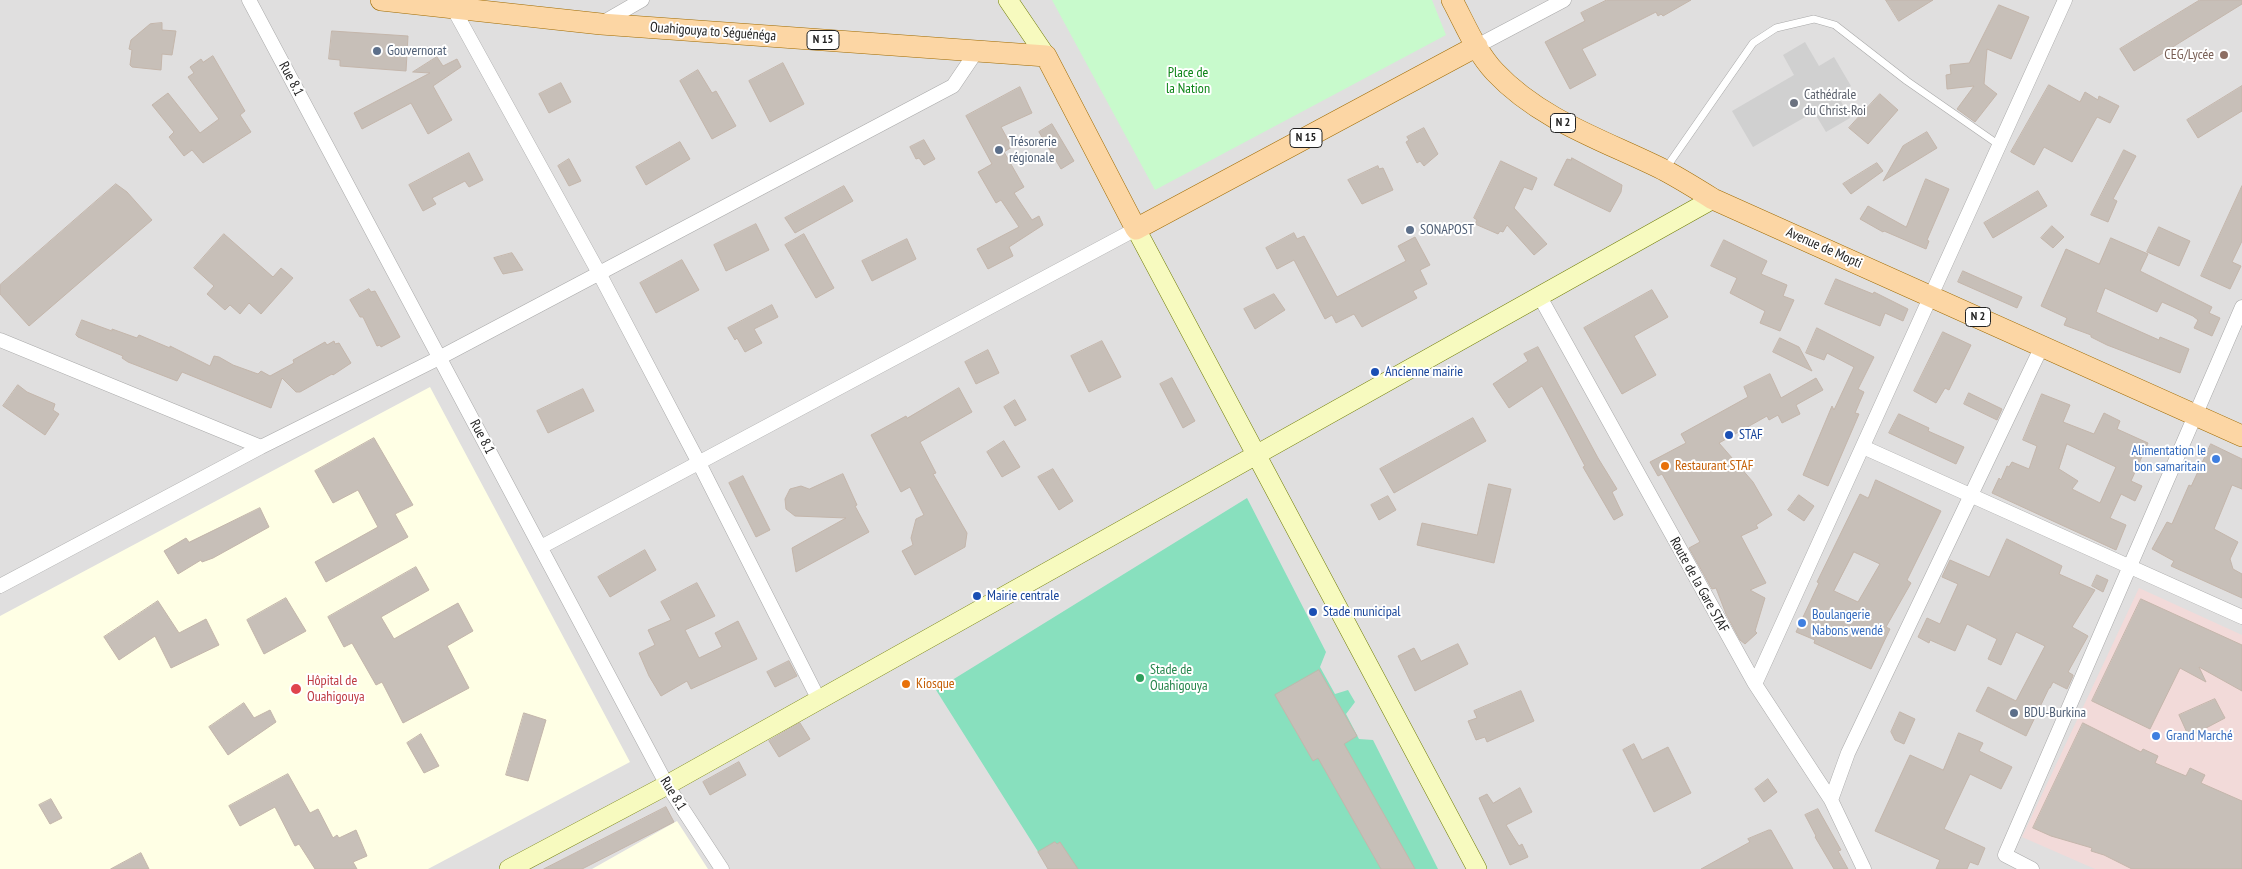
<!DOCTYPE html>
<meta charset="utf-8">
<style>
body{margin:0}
canvas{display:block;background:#f2efe9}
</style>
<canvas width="2242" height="869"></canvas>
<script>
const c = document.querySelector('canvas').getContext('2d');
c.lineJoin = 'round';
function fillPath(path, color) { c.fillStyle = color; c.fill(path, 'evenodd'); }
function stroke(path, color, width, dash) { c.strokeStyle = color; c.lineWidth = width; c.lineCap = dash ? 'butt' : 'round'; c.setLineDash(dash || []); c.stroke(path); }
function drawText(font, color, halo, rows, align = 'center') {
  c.font = font + ' "PT Sans Narrow",sans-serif'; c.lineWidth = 4; c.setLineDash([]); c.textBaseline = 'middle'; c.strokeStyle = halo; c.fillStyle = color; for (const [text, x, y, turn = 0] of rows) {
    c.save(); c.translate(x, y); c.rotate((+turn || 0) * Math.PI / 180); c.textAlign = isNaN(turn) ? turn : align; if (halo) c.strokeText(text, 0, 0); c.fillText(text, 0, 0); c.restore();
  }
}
fillPath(new Path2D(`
 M0,0H2242V869H0Z`), '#e0dfdf');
fillPath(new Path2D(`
 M2139,588L2242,635V869H2095L2022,837Z`), '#f2dad9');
fillPath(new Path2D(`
 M430,387L630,762L428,869H0V616Z
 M677,821L708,869H592Z`), '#ffffe5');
fillPath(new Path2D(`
 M1805,42L1819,66L1834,57L1851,86L1837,94L1850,118L1826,132L1814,112L1753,147L1732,111L1794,75L1783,55Z`), '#d0d0d0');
fillPath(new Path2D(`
 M1052,0H1432L1446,35L1155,190Z`), '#c8facc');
fillPath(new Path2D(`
 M1247,498L1326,652L1320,667L1335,694L1348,690L1355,702L1346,714L1359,739L1373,740L1438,869H1049L936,690Z`), '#88e0be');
const building = new Path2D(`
 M1607,0H1691L1663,16L1661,14L1658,16L1656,12L1582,49L1596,75L1570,89L1545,42L1585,21L1581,13Z
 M1886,0H1933L1899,21Z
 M2200,0H2242V4L2134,71L2120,49Z
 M1999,5L2029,17L2011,59L1987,49L1984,84L1997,94L1975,122L1957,109L1974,86L1947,89L1946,75L1951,74L1950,65L1969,63Z
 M162,23V30L176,31L172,55L162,54L161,70L132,67L130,65L132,50L129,49L131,40L150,24Z
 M332,31L408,36L406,71L340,66V60L329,59Z
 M213,56L245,111L240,115L251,132L203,163L192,150L184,156L169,137L174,132L152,105L168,93L200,133L219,119L188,77L194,73L190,67L201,59L203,62Z
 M437,57L443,66L457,59L461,67L433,86L452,120L428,134L411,103L362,129L354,113L430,73L413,72Z
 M783,63L804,104L770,122L749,81Z
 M698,70L712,93L716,91L736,126L712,139L680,81Z
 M561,83L571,102L549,113L539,94Z
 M2049,85L2080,102L2085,92L2098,100L2099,96L2119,106L2110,123L2097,117L2072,162L2044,147L2034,165L2011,152Z
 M2242,86V111L2198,138L2187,120Z
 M1020,87L1032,113L1001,127L1012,147L1004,152L1024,187L1014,193L1032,220L1039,216L1043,225L1009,247L1013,256L988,269L977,249L1019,227L1001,200L996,203L978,172L992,164L966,116Z
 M1880,94L1898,110L1868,144L1849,128Z
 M1052,124L1074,161L1061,169L1039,132Z
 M1424,128L1438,154L1424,166L1420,161L1417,163L1406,142L1409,140L1407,137Z
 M1927,132L1937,148L1883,181L1903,146Z
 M924,140L935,159L924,165L919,158L916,159L910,147Z
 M680,142L690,159L646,185L636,167Z
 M2124,150L2136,156L2113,199L2117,201L2108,222L2091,215Z
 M469,153L483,180L469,187L465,181L432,198L436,204L423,211L409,185Z
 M1572,158L1622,185L1621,192L1610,212L1554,185L1567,159L1571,160Z
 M569,159L581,181L569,186L558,166Z
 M1501,161L1537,178L1532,190L1524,187L1514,208L1547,244L1534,255L1507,225L1503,232L1500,231L1498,234L1475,224L1477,220L1474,218Z
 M1877,163L1883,171L1851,194L1843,184Z
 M1378,166L1379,169L1383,168L1393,190L1362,204L1348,180Z
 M1926,179L1949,189L1927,240L1929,241L1926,249L1884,231L1883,232L1860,219L1868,206L1906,227Z
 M116,184L127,192L152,220L29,326L0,294V285Z
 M844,186L853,201L795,233L785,218Z
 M2242,186V241L2232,262L2241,266L2230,289L2201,276Z
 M2038,191L2047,206L1993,238L1984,223Z
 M756,224L769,250L726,271L714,245Z
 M2052,226L2064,237L2053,248L2041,238Z
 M2159,227L2190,241L2179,266L2147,252Z
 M1294,233L1297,239L1304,236L1337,297L1406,261L1398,246L1415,237L1430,265L1420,270L1427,284L1413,291L1417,298L1362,327L1354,314L1336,323L1332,315L1325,319L1294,260L1277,269L1266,248Z
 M224,234L273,277L281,268L293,278L261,314L249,303L240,314L230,305L225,310L207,294L214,286L194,268Z
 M804,234L834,288L816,298L785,245Z
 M2111,238L2148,254L2140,271L2212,307L2209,313L2220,318L2212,336L2194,328L2198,320L2193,316L2162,302L2157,312L2105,288L2096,312L2159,340L2160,337L2189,349L2180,373L2107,345L2091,337V335L2064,325L2067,318L2041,306L2066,249L2099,264Z
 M907,239L916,259L872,281L862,261Z
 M1724,240L1767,261L1761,274L1787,285L1783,296L1794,300L1780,331L1760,323L1765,311L1730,293L1737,278L1711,266Z
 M512,253L523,270L503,274L494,258Z
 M682,260L699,290L656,313L640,283Z
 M1963,271L2022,297L2017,308L1958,282Z
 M1836,279L1873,294L1874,292L1908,309L1903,321L1885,313L1880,326L1825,304Z
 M369,289L371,292L375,291L400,337L381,347L380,345L377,346L363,317H360L350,300Z
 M1652,290L1668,317L1634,336L1656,375L1622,394L1584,328Z
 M1274,294L1285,310L1255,329L1244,309Z
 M772,305L778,317L754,329L762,343L745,352L737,338L735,340L728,328Z
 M82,320L112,331V329L137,338L139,335L170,348V346L210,366L214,356L219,357L233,365L258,374L261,371L270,376L294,363L293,360L325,342L327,345L334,341L335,344L339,343L351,363L333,375L332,374L300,392H296L282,378L271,408L182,372L177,381L128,362L122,358L123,356L78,337L76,335Z
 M1817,328L1874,357L1858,389L1864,392L1855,413L1859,414L1828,486L1803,475L1832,406L1834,410L1854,367L1827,353L1824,360L1806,353Z
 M1943,332L1971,345L1949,390L1945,388L1936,403L1914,391Z
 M1780,338L1799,347L1812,371L1773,352Z
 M1102,341L1121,377L1089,392L1071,356Z
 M1538,347L1598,458L1617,489L1612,492L1623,515L1614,520L1583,467L1585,466L1565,428L1542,386L1509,408L1493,384L1528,361L1524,354Z
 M988,350L999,373L976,384L965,362Z
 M1770,374L1781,398L1816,378L1823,390L1796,405L1800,414L1782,423L1778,415L1769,420L1767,416L1719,443L1753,482L1772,515L1756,525L1758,528L1741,536L1766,583L1750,590L1765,598L1755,631L1757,633L1745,644L1740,640L1726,614L1716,588L1712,589L1689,548L1700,542L1662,474L1658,476L1650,462L1686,443L1681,434L1748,397L1744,387Z
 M1172,378L1195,421L1183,428L1160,384Z
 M18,385L27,392L55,404L53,410L59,414L45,435L3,406Z
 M959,388L972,412L920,442L936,473L933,474L967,533L965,547L915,575L902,551L913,545L911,538L916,519L924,515L910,487L901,492L871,435L906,416L907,418Z
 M583,389L594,411L548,433L537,411Z
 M1969,393L2002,409L1997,420L1964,404Z
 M2042,394L2070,405L2063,422L2094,434L2104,413L2120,421L2117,429L2148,443L2131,481L2142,486L2135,501L2121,494L2110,518L2126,525L2116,550L1992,493L1999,478L2001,480L2007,466L2009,467L2012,462L2029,469L2037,446L2023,440ZM2067,444L2116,467L2100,503L2072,489L2078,481L2059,469Z
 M1015,400L1026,420L1015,426L1004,407Z
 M1899,414L1929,428L1928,431L1964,447L1956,464L1889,433Z
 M1473,418L1486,441L1394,493L1380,469Z
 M374,438L413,505L395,514L408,537L326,582L315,562L378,527L358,490L333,503L315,471Z
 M1004,441L1020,467L1002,477L987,452Z
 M2211,444L2242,459V489L2232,485L2214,529L2238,542L2230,559L2233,569L2242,574V598L2171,566L2174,561L2152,549L2167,522L2172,524L2189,485L2191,486Z
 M1053,469L1073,501L1059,510L1038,477Z
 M843,474L857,505L855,506L869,532L796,572L792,548L846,518L795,516L786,509L785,499L790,489L801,486L809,489Z
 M743,476L770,530L756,537L729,483Z
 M1876,480L1941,511L1907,580L1911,583L1886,627L1890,629L1871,669L1814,643L1815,640L1796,632L1819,583L1817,582L1860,494L1868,498ZM1854,552L1880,564L1858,602L1834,591Z
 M1489,484L1511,489L1494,563L1417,545L1422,523L1477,535Z
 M1799,495L1814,506L1804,521L1788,510Z
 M1388,496L1396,510L1379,520L1371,505Z
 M260,508L269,527L213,558L202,562L201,560L178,574L164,551L186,538L189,542Z
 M2007,539L2062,566L2059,574L2095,590L2072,627L2088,636L2068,672L2073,675V676L2067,689L2053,682L2050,688H2049L2026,736L1976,711L1988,687L2016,701L2045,646L2016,632L2001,665L1988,659L1997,639L1967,624L1955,651L1930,640L1929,643L1918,637L1927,618L1940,624L1958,584L1942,577L1950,560L1989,577Z
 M645,550L656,570L610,597L598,577Z
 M416,567L429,590L381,617L394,639L458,603L473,631L447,646L469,688L403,723L382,682L376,685L352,643L344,647L328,617Z
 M2097,575L2108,580L2103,592L2092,586Z
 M697,583L715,616L685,630L699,658L722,647L715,633L738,621L757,659L691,689L687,681L661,696L649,676L639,653L655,645L648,630L671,620L661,602Z
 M286,598L306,631L264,654L247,620Z
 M2141,599L2242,645V691L2199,667L2206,682L2180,668L2150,729L2092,701Z
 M158,601L179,633L206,619L219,645L171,668L155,636L119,660L104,637Z
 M1458,644L1468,664L1415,691L1398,656L1414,648L1421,661Z
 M789,661L797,676L775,687L767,672Z
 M1319,670L1357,736L1344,744L1415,869H1381L1318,758L1313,761L1275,695Z
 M1521,691L1534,721L1487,742L1485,737L1476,740L1468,721L1477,718L1474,711Z
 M2215,699L2225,718L2189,737L2179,715Z
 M244,703L254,718L270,710L276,722L228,755L209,727Z
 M1900,712L1915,719L1904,744L1895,740L1891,732Z
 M524,713L546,720L528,781L506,775Z
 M800,723L810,739L779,757L769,741Z
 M2083,723L2141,752L2143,749L2158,756L2155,763L2186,776L2190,768L2205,775L2201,783L2242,801V869H2132L2104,855L2091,851L2092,848L2051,836L2033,828Z
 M1959,733L1983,743L1979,751L2012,767L2001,789L1970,774L1944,829L1985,848L1978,865L1970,862L1967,869H1936L1940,860L1875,831L1910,755L1943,770Z
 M421,734L439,766L424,773L407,743Z
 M1634,744L1642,760L1668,747L1691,793L1654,812L1623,750Z
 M739,762L746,775L710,795L703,782Z
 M288,774L310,813L318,809L333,838L337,835L339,838L356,830L367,856L353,862L357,869H315L299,844L295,846L275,807L240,826L229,806Z
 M1768,779L1777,792L1764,802L1755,789Z
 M1520,788L1532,812L1506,825L1519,846L1522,844L1528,857L1510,865L1479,798L1487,794L1493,803Z
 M51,799L62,818L50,824L39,805Z
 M666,807L674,822L582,869H544Z
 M1818,809L1841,850L1838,851L1848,869H1834L1815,837L1816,836L1805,815Z
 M1769,830H1771L1793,869H1701L1750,842L1748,839Z
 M1055,842L1057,844L1060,842L1078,869H1048L1038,852Z
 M141,853L149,869H111Z`);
fillPath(building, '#c7bfb8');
stroke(building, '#c4b6ab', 1);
const lane = new Path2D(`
 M1666,168L1753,43L1776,28L1814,19L1835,25L1907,81L1999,145`);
const street = new Path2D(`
 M249,0L667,785L722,869
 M453,8L599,273L699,463L819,700
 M602,23L642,0
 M1477,46L1564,0
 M1540,297L1755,684L1831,800L1864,869
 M0,340L261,447
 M1863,447L2242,617
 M541,547L1136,229
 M0,586L261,447L439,358L953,86L976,52
 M1755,684L2065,0
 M1831,800L1848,753L2042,346
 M2032,869L2005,855L2242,307`);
const secondary = new Path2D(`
 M1008,0L1046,56
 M1136,229L1477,869
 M509,869L667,785L1713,199`);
const primary = new Path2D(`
 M381,0L601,24L1046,56L1136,229L1477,46
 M1452,0C1465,24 1476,52 1495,72C1541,121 1606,141 1664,170C1681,179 1697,189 1713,199L2242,436`);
stroke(lane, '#a9a9a9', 8);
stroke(street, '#a9a9a9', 15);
stroke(secondary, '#707d05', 20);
stroke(primary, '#a06b00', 22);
stroke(lane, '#fff', 7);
stroke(street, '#fff', 14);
stroke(secondary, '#f7fabf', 19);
stroke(primary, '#fcd6a4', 21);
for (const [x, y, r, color] of [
 [377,51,5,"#5c6f8a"],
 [2224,55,5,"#8d6e63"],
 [1794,103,5,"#6b7280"],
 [999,150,5,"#5c6f8a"],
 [1410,230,5,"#5c6f8a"],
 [1375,372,5,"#1a4fb4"],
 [1729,435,5,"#1a4fb4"],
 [2216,459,5,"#3f7fe0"],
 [1665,466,5,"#e8710a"],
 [977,596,5,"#1a4fb4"],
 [1313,612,5,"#1a4fb4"],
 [1802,623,5,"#3f7fe0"],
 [1140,678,5,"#2e9e5b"],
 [906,684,5,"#e8710a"],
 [296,689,6,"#e0444e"],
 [2014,713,5,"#5c6f8a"],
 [2156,736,5,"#3f7fe0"]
]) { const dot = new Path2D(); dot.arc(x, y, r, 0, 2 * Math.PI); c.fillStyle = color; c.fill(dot); stroke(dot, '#fff', 2); }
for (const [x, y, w] of [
 [823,40,32],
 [1563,123,25],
 [1306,138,32],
 [1978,317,25]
]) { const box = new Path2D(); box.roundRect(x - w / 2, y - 9.5, w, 19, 4); c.fillStyle = '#fff'; c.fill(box); stroke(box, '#222', 1); }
drawText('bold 12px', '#222', null, [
 ["N 15",823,40],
 ["N 2",1563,123],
 ["N 15",1306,138],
 ["N 2",1978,317]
]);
drawText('14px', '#222', '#fff', [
 ["Ouahigouya to Séguénéga",713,32,4],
 ["Rue 8.1",291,79,62],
 ["Avenue de Mopti",1824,248,24],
 ["Rue 8.1",482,437,62],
 ["Route de la Gare STAF",1699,585,61],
 ["Rue 8.1",673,794,58]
]);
drawText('14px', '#4e5e75', '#fff', [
 ["Gouvernorat",387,51],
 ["Trésorerie",1009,142],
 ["régionale",1009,158],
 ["SONAPOST",1420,230],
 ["BDU-Burkina",2024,713]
], 'left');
drawText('14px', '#785e54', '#fff', [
 ["CEG/Lycée",2214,55]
], 'right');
drawText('14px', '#0c8416', '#fff', [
 ["Place de",1188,73],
 ["la Nation",1188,89]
]);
drawText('14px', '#5b616d', '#fff', [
 ["Cathédrale",1804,95],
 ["du Christ-Roi",1804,111]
], 'left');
drawText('14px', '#164399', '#fff', [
 ["Ancienne mairie",1385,372],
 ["STAF",1739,435],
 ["Mairie centrale",987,596],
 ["Stade municipal",1323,612]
], 'left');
drawText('14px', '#366cbe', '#fff', [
 ["Alimentation le",2206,451,"right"],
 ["bon samaritain",2206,467,"right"],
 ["Boulangerie",1812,615],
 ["Nabons wendé",1812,631],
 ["Grand Marché",2166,736]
], 'left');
drawText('14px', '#c56008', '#fff', [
 ["Restaurant STAF",1675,466],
 ["Kiosque",916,684]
], 'left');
drawText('14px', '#27864d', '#fff', [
 ["Stade de",1150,670],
 ["Ouahigouya",1150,686]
], 'left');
drawText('14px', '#be3a42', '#fff', [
 ["Hôpital de",307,681],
 ["Ouahigouya",307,697]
], 'left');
</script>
